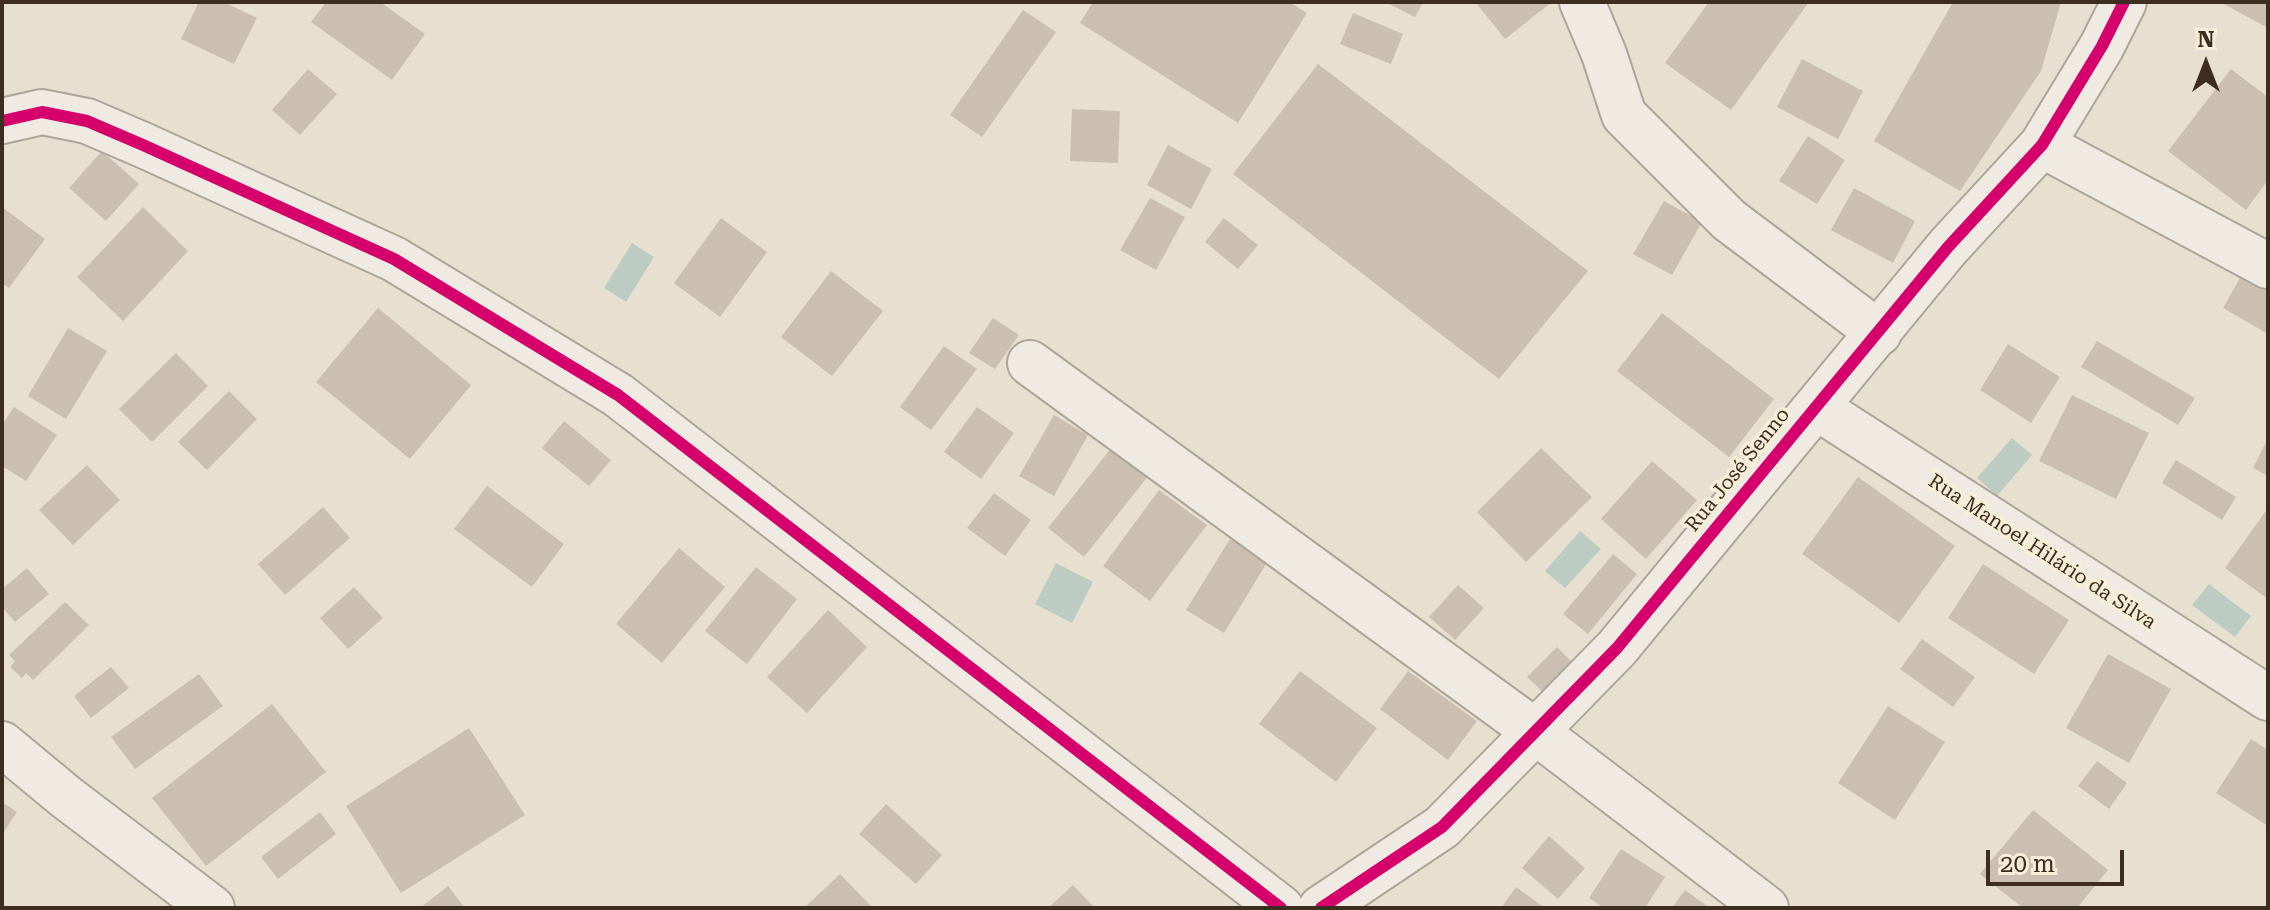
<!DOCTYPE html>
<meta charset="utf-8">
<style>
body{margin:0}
#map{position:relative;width:2270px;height:910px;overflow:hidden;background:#e7e0d1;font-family:"Roboto Serif",serif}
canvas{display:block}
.frame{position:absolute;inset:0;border:4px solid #3d2e20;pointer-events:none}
.north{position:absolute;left:2166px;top:24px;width:80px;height:80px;-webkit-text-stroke:6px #f7eed8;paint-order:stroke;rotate:0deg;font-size:22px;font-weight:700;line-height:32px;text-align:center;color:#3d2e20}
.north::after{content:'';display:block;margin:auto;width:28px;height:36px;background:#3d2e20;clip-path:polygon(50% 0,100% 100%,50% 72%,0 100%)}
.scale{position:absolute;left:1986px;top:850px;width:138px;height:36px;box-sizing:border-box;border:4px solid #3d2e20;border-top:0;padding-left:10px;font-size:24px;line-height:28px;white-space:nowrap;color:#3d2e20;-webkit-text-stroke:6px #f7eed8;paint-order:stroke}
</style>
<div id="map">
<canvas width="2270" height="910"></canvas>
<div class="frame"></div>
<div class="north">N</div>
<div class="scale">20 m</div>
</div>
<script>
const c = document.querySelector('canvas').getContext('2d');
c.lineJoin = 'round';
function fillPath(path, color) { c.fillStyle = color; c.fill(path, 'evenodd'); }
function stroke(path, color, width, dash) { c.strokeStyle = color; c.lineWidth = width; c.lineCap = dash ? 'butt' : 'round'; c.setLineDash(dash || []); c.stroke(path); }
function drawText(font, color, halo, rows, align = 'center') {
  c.font = font + ' "Roboto Serif",serif'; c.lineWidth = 7; c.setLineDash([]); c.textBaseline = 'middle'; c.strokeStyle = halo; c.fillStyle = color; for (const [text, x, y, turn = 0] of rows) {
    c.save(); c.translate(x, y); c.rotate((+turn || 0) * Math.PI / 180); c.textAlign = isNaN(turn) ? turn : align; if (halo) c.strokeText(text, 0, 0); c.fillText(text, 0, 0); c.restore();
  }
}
fillPath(new Path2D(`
 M632,243L654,257L626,302L604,288Z
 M2012,438L2032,455L1997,496L1977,478Z
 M1580,531L1601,549L1565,588L1545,571Z
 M1056,563L1093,582L1072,623L1035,604Z
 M2209,584L2251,616L2235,637L2192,605Z`), '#bcccc2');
fillPath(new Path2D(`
 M199,2H224L257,18L234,64L181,39Z
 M326,2H380L425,34L392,80L311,22Z
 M1093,2H1289L1307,13L1238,123L1080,23Z
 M1385,2H1423L1415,17Z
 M1480,2H1552L1505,39L1477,4Z
 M1709,2H1809L1731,110L1665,63Z
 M1953,2H2061L2041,71L1960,191L1874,141Z
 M2220,2H2268V28Z
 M1023,10L1056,32L982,137L950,115Z
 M1353,13L1403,34L1391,64L1340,44Z
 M1802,59L1863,91L1838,139L1777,107Z
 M1318,64L1588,271L1499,379L1233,174Z
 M308,69L337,94L300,135L272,110Z
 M2231,69L2268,97V180L2246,210L2168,151Z
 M1072,109L1120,111L1118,163L1070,161Z
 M1808,136L1845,160L1817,204L1779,181Z
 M1168,145L1212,169L1191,209L1147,185Z
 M102,151L139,184L106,221L69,188Z
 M1854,188L1915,221L1893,263L1831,230Z
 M1150,198L1185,217L1156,270L1120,250Z
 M1664,201L1702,222L1672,275L1633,254Z
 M2,207L45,239L9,288L2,283Z
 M143,207L188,251L123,321L77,277Z
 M721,218L767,252L720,317L674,283Z
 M1224,218L1258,245L1238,269L1205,242Z
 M2245,269L2268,282V334L2223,308Z
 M831,271L883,311L832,376L781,337Z
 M378,308L471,385L410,459L316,382Z
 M1662,313L1774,399L1729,457L1617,371Z
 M993,318L1019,335L995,369L969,353Z
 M68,328L107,351L66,419L28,396Z
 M2097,341L2195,398L2178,425L2081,367Z
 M2008,344L2060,377L2031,423L1980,390Z
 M944,346L977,369L931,430L900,407Z
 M176,353L208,386L152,442L119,409Z
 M229,391L257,419L207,470L178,442Z
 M2072,395L2149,433L2116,499L2039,461Z
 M14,407L57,435L26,481L2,466V425Z
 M977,407L1014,433L981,479L944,452Z
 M1054,415L1088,435L1054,496L1019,476Z
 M564,421L611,460L589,486L542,448Z
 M2268,438V476L2253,468Z
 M1112,447L1149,475L1084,557L1048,528Z
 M1541,448L1592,497L1526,562L1477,512Z
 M2176,460L2236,497L2222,520L2162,483Z
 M1652,461L1697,500L1646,559L1601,519Z
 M87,465L120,500L73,545L39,510Z
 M1858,477L1955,546L1899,623L1802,554Z
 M487,486L564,544L532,587L454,529Z
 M1159,490L1207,525L1150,601L1103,566Z
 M994,493L1031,520L1005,556L967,528Z
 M323,507L350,538L285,595L258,564Z
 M2268,508V599L2225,568Z
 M1230,539L1268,561L1224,633L1186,610Z
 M679,548L725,587L662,663L616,624Z
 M1613,554L1637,574L1588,634L1563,614Z
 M1983,564L2069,620L2034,674L1948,618Z
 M756,567L797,599L747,664L705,631Z
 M27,568L49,594L15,622L2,607V589Z
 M1458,585L1484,608L1455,640L1429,617Z
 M354,587L383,618L348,649L320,618Z
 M65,602L89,625L33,680L26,673L22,678L10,667L15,661L9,655Z
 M828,610L867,647L807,713L767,677Z
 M1922,639L1975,677L1953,707L1900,669Z
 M1557,647L1575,665L1546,695L1527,677Z
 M2108,654L2171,689L2129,763L2066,728Z
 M111,667L129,688L91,718L74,696Z
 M1300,671L1377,728L1336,782L1259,724Z
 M1408,671L1477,721L1448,760L1380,709Z
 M199,674L223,706L135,769L111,737Z
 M272,704L326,772L206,866L152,798Z
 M1888,706L1945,742L1895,820L1838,783Z
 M469,728L525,815L401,893L346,806Z
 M2251,739L2268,750V826L2216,793Z
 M2097,761L2127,783L2109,809L2078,786Z
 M2,802L17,812L2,835Z
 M886,804L942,855L916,884L859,834Z
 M2033,810L2108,870L2077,908H2023L1980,874Z
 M320,812L336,834L278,879L261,857Z
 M1549,836L1585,868L1558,899L1522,868Z
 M1621,849L1665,877L1645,908H1604L1589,898Z
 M840,874L873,908H804Z
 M1073,885L1095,908H1048Z
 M448,886L465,908H420Z
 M1516,887L1545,908H1501Z
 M1685,890L1710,908H1672Z`), '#cbbfb2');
const street = new Path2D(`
 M1582,2L1604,54L1624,115L1729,220L1879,333
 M2,121L42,112L87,121L143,145L394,259L618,395L1281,908
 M2042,145L2268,266
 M1030,363L1536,732L1766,908
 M1816,407L2268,698
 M2,744L66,797L212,908
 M1321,908L1442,827L1617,648L1948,247L2042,145L2102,46L2124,2`);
stroke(street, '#ada599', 48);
stroke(street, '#efebe3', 44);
stroke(new Path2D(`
 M2,121L42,112L87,121L143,145L394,259L618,395L1281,908
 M1321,908L1442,827L1617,648L1948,247L2042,145L2102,46L2124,2`), '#d6006c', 12);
drawText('20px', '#3d2e20', '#f7eed8', [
 ["Rua José Senno",1738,470,-51],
 ["Rua Manoel Hilário da Silva",2042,552,33]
]);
</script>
